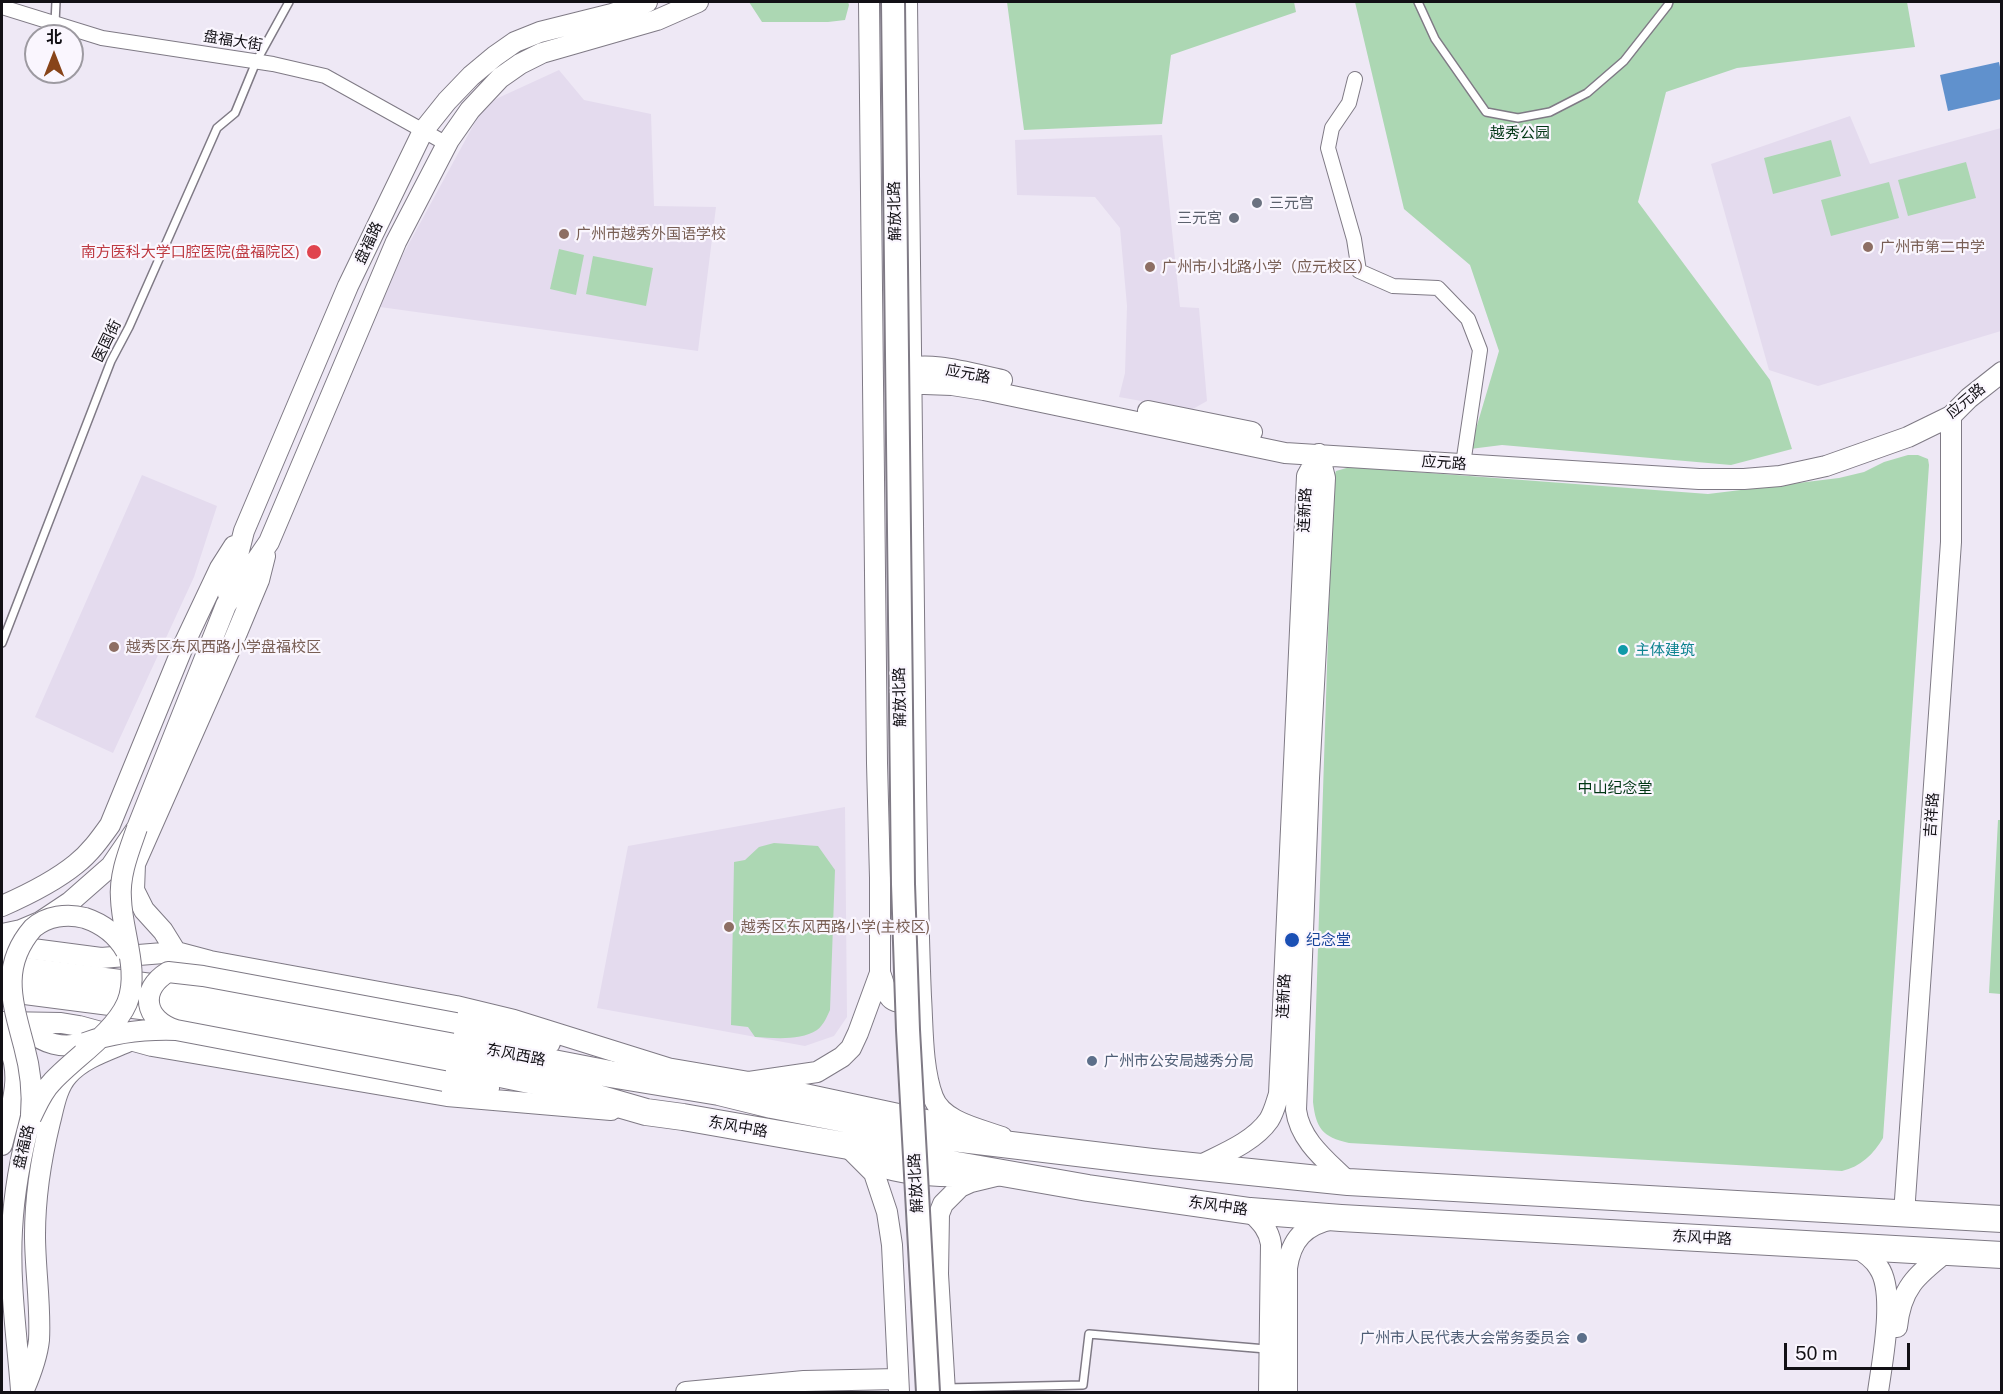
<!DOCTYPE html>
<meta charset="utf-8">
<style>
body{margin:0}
#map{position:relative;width:2003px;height:1394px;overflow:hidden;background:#eee8f5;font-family:"Public Sans","Noto Sans SC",sans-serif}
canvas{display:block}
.frame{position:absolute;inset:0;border:3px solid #121015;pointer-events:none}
.north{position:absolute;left:24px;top:24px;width:60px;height:60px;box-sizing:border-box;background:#faf6fe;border:2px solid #9d9aa1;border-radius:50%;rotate:0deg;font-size:16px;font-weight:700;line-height:24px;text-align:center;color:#121015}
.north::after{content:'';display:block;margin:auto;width:21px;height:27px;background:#884419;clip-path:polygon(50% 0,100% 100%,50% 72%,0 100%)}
.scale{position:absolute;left:1784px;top:1343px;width:126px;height:27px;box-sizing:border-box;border:3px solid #121015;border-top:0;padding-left:8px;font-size:18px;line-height:21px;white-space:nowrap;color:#121015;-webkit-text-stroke:4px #faf6fe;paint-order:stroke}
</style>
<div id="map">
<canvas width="2003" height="1394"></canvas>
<div class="frame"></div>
<div class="north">北</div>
<div class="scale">50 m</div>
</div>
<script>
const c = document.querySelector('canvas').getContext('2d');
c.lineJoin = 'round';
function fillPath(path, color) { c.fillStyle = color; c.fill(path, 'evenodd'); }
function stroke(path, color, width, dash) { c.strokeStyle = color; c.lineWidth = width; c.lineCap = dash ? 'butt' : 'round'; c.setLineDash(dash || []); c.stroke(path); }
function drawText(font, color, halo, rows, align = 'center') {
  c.font = font + ' "Public Sans","Noto Sans SC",sans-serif'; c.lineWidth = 4.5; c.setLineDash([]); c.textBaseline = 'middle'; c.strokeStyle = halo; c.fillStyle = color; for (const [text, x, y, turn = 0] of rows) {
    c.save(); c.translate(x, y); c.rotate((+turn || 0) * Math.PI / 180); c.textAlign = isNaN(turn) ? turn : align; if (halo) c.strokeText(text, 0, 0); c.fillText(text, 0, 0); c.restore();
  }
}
fillPath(new Path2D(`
 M559,70L584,100L651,114L654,206L716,207L698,351L380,307L400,260L485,104Z
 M1850,116L1870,164L2001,128V331L1818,386L1769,370L1711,164Z
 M1162,135L1180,307L1199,308L1207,401L1191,410L1119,397L1125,373L1127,306L1120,228L1095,197L1017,195L1015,140Z
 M142,475L217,506L194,577L113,753L35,717Z
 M845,807L847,1017L834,1036L805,1046L597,1008L628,846Z`), '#e4dbee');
fillPath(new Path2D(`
 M749,2H848L849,5L845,20L828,22H762Z
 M1007,2H1294L1296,12L1171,55L1162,124L1024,130Z
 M1355,2H1907L1915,47L1737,68L1666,92L1638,202L1770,380L1792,449L1731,465L1502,445L1470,449L1499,351L1470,265L1404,209Z
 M1831,140L1841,176L1773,194L1764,158Z
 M1966,162L1976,198L1908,216L1898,180Z
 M1889,182L1899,218L1831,236L1821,200Z
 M559,249L584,255L576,295L550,289Z
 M593,256L653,268L646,306L586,294Z
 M1908,455H1918L1928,459L1929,465L1883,1138C1874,1154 1860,1167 1842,1171L1349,1143C1322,1137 1316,1128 1313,1102L1333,480L1336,471L1350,467L1708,494L1839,478L1864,472L1884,462Z
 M1998,820H2002L2001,994L1989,993Z
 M774,843L818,846L835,870L830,1010C827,1016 824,1025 817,1030C800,1041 774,1038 755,1037L748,1027L731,1025L734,862L745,860L759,847Z`), '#acd7b3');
fillPath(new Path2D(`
 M1999,62L2001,72V99L1948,111L1940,75Z`), '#6091cd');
const lane = new Path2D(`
 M1418,2L1435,39L1486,112L1518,118L1550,112L1587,93L1624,61L1668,5L1669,2
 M55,23L56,2
 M2,643L111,361L129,327L217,128L235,113L256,62L289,2
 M946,1388L1083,1385L1089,1334L1266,1349`);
const street = new Path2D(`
 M2,7L102,38L273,64L325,76L447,144
 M1355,79L1349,103L1332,128L1328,148L1354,239L1359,271L1393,286L1438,288L1468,319L1480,350L1463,464`);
const secondary = new Path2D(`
 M907,2C908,262 912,523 916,784C917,855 918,926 921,997C923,1028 922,1068 933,1097C942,1122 980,1129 1002,1137
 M899,371C926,359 973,374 1002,380
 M897,383L952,385L984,390L1285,453L1699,479H1744L1780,476L1826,466L1908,437L1951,416L1969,398L2002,372
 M1148,411L1252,432
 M1319,454L1325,478L1309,778L1296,1110C1300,1141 1327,1161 1348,1182
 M228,594L244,531L348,286L423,131L447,101L471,76L495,56L515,42L540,32L612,14L647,2
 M2,906C27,895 54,882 76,864C90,853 100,839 110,825L185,642L220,568L234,546
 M2,934L21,930L40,922L70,902L111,866L137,828L226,605L269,542L396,242L449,140L470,110L500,78L520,64L542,53L657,20L698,2
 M2,945L101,958L176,952L210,961L456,1006L514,1020L674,1070
 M176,952L163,931L144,910L134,890L135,864L231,647L259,580L265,556
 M880,973C883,980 885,990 889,996C896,1007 912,1000 918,992
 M2,1022L61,1023L79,1026L152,1046L447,1096L611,1110
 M456,1023L550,1043
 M26,1029C45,1044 61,1049 85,1043
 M2,1035C27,1069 11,1108 2,1145
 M661,1067L749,1082L959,1127
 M444,1081L489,1088
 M719,1092L749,1082L817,1072L842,1057L851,1048L858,1033L880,973V878L877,763L869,2
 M847,1146L874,1173L887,1212L892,1245L899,1392
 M864,1157C871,1161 878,1166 885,1168C907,1175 944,1177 966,1176
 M1197,1167C1220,1155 1253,1143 1269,1120C1274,1112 1276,1103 1279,1094L1307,476L1319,454
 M1250,1211C1260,1221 1269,1229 1271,1244L1269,1392
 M1904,1214L1951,542V416
 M1855,1247C1864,1252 1874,1259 1879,1268C1896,1293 1882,1362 1878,1392
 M1897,1327C1901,1288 1916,1276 1945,1253
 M21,1390C17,1337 9,1283 12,1230C14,1192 21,1154 31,1117
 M23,1392C30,1376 37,1359 39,1340C41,1306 35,1269 35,1235C35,1196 41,1159 50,1122C54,1106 57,1087 68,1075C84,1057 110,1050 132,1040
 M686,1392L804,1381L898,1379
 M945,1392L938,1274L939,1214L943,1204L960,1187L971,1182L1000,1175
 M1287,1392V1268C1291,1239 1305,1225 1333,1219`);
const highway = new Path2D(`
 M2,968L175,990L610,1074L719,1092L772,1105L928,1135L1152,1162L1348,1182L2002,1219
 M2,988L172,1010L374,1048L549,1084L646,1112L683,1117L1088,1188L1250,1211L1341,1218L2002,1255`);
stroke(lane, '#7f7a85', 10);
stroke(street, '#7f7a85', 16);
stroke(secondary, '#7f7a85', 22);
stroke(highway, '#7f7a85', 28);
stroke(lane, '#fff', 7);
stroke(street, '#fff', 14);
stroke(secondary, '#fff', 20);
stroke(highway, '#fff', 26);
const secondaryBridge = new Path2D(`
 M176,1030C144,1020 139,990 168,972L203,976L456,1023
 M85,1043C115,1032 144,1029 176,1030L444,1081
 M31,1115C33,1092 30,1068 24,1046C12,1001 0,966 33,928C47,916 67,913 85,918C103,924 117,935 126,951
 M31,1117C37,1105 42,1092 52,1082C74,1058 114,1033 127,1003C140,972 122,932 121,899C119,875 129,851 137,828`);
const primaryBridge = new Path2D(`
 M893,2L903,884L908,1030L928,1392`);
stroke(secondaryBridge, '#7f7a85', 22, []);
stroke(primaryBridge, '#7f7a85', 26, []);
stroke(secondaryBridge, '#fff', 20);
stroke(primaryBridge, '#fff', 22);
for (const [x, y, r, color] of [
 [1257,203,6,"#6b7280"],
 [1234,218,6,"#6b7280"],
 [564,234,6,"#8d6e63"],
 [1868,247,6,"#8d6e63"],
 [314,252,8,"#e0444e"],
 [1150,267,6,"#8d6e63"],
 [114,647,6,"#8d6e63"],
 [1623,650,6,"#0f9aa8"],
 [729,927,6,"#8d6e63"],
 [1292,940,8,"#1a4fb4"],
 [1092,1061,6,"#5c6f8a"],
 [1582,1338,6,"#5c6f8a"]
]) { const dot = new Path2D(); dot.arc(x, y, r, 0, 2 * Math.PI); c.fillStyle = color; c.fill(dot); stroke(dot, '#faf6fe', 2); }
drawText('15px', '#121015', '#faf6fe', [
 ["盘福大街",233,41,9],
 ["解放北路",895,211,-91],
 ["盘福路",369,243,-65],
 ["医国街",107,341,-64],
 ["应元路",968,374,11],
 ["应元路",1966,401,-40],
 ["应元路",1444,463,4],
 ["连新路",1305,510,-87],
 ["解放北路",900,697,-91],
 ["吉祥路",1932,815,-86],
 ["连新路",1284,996,-87],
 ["东风西路",516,1055,11],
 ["东风中路",738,1127,10],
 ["盘福路",24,1147,-77],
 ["解放北路",916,1183,-93],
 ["东风中路",1218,1206,8],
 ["东风中路",1702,1238,3]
]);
drawText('15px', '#003614', '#faf6fe', [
 ["越秀公园",1520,133],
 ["中山纪念堂",1615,788]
]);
drawText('15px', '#5b616d', '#faf6fe', [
 ["三元宫",1269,203],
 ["三元宮",1222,218,"right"]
], 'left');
drawText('15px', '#785e54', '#faf6fe', [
 ["广州市越秀外国语学校",576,234],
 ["广州市第二中学",1880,247],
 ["广州市小北路小学（应元校区）",1162,267],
 ["越秀区东风西路小学盘福校区",126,647],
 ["越秀区东风西路小学(主校区)",741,927]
], 'left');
drawText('15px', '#be3a42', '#faf6fe', [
 ["南方医科大学口腔医院(盘福院区)",300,252]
], 'right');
drawText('15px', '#0d838f', '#faf6fe', [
 ["主体建筑",1635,650]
], 'left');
drawText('15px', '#164399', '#faf6fe', [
 ["纪念堂",1306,940]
], 'left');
drawText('15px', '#4e5e75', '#faf6fe', [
 ["广州市公安局越秀分局",1104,1061],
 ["广州市人民代表大会常务委员会",1570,1338,"right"]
], 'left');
</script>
